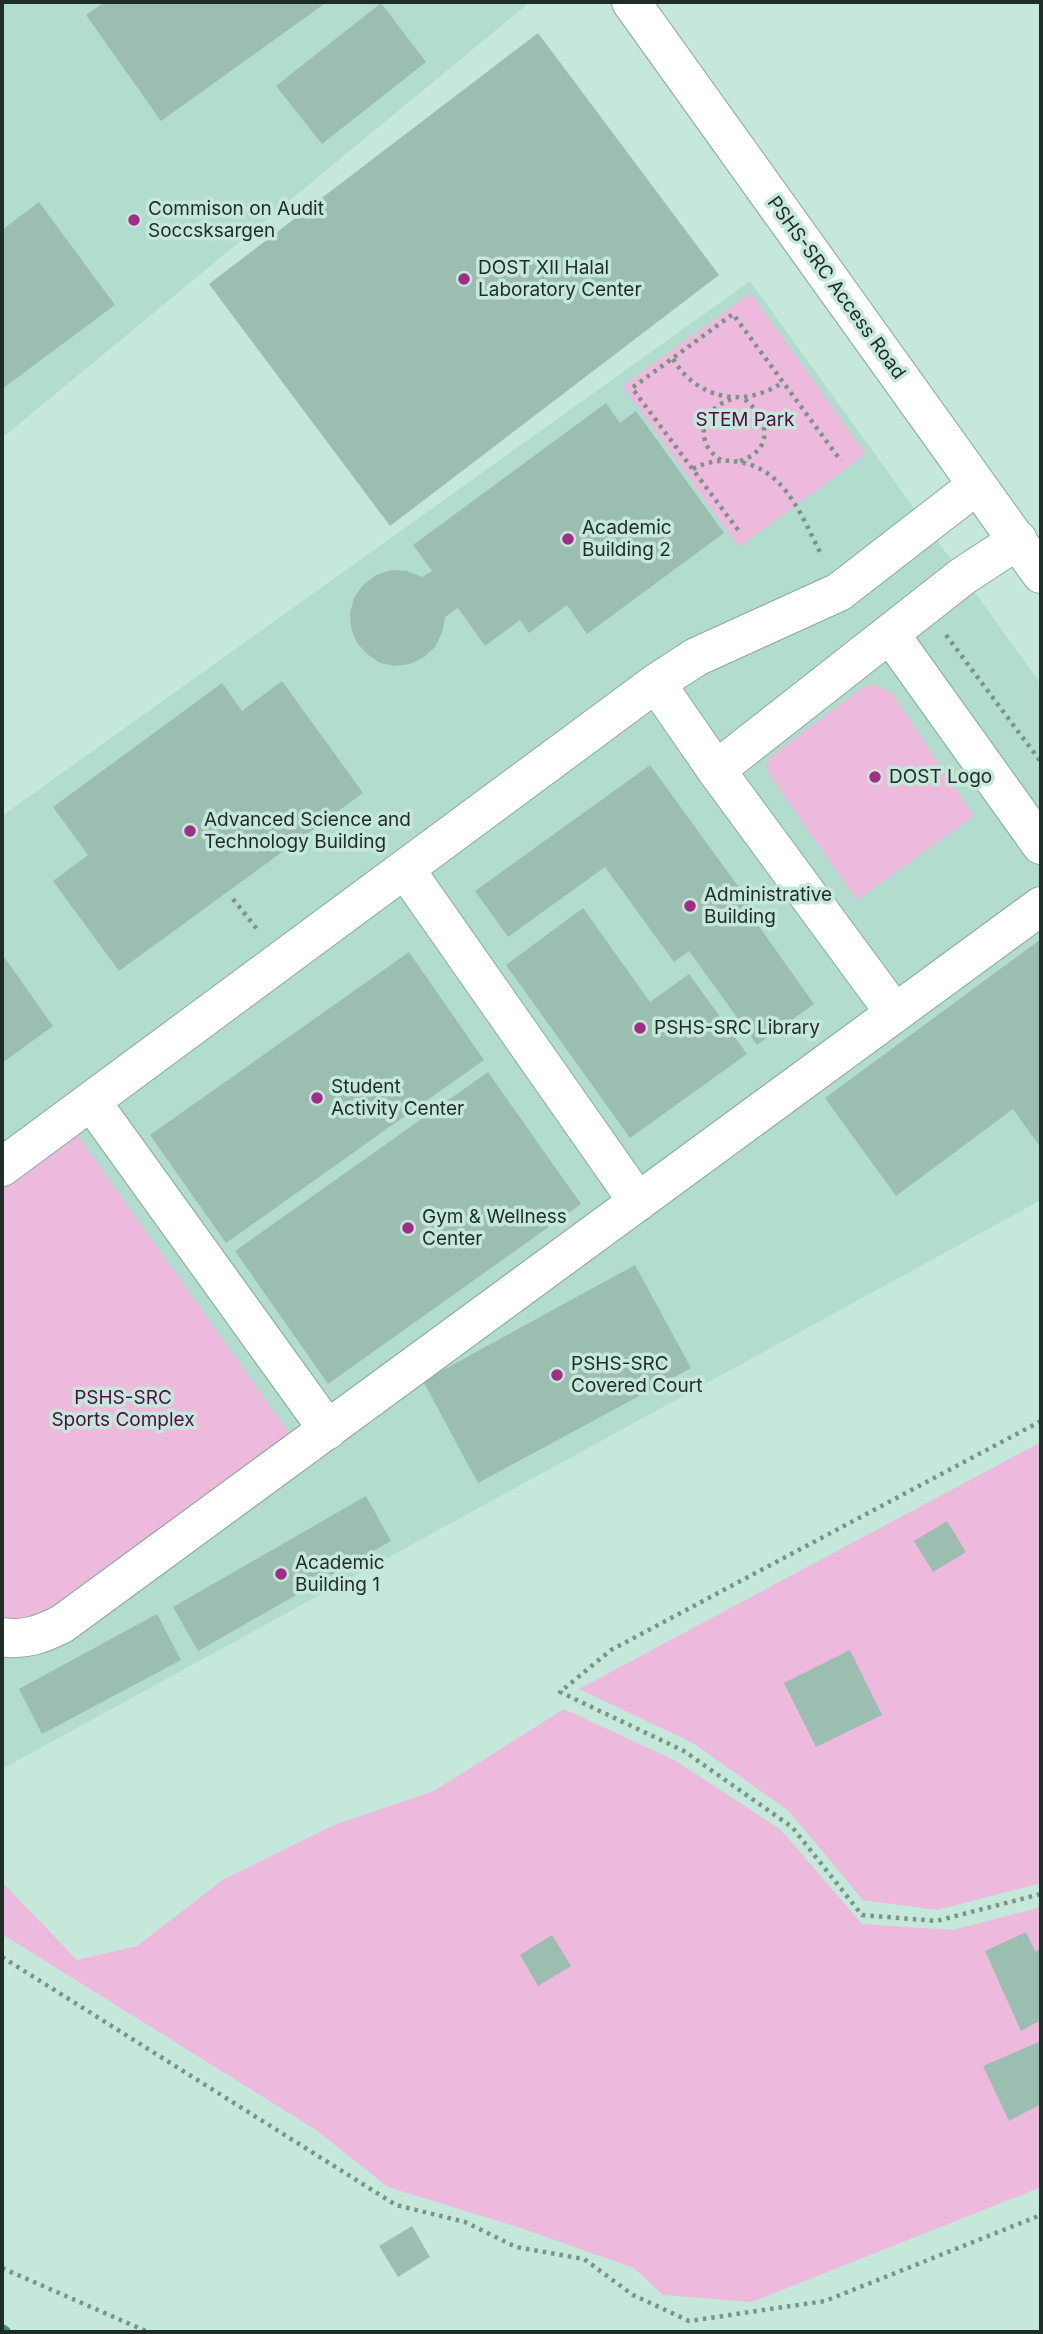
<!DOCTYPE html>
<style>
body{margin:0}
#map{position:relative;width:1043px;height:2334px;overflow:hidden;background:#c5e8da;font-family:Inter,sans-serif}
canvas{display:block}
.frame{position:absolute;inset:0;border:4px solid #1f2d28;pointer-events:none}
</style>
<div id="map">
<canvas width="1043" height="2334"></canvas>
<div class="frame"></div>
</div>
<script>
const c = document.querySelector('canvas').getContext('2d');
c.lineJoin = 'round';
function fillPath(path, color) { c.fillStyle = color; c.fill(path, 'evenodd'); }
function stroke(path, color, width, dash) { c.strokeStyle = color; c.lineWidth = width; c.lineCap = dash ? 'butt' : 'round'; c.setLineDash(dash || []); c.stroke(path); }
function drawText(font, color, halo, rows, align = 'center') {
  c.font = font + ' Inter,sans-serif'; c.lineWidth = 7; c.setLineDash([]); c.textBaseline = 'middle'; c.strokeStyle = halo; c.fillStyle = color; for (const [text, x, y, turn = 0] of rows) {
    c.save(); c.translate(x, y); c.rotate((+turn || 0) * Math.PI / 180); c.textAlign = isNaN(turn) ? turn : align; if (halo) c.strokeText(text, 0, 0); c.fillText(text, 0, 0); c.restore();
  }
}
fillPath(new Path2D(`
 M2,2H530L2,438Z
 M750,281L1041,684V1200L2,1769V816Z`), '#b2ddce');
fillPath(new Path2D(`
 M751,293L866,454L739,547L623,386Z
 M873,684L892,693L974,816L857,900L770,775L767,765L770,757L862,688Z
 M74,1130L293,1438L58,1611L2,1624V1184Z
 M1041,1442V1883L937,1910L863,1900L789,1811L693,1743L579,1689Z
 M564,1709L676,1761L781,1830L862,1924L953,1930L1041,1907V2187L752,2302L663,2295L634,2268L521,2228L388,2187L316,2130L2,1934V1882L77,1960L137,1946L223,1880L334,1825L434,1791Z`), '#edb9dc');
stroke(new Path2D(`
 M2,2330L5,2332`), '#409279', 12);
fillPath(new Path2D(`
 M105,2H327L161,121L86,15Z
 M381,3L426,62L322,144L276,86Z
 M538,33L719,275L390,526L209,284Z
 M39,202L115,305L2,389V230Z
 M606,403L620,423L636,411L724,533L587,634L567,605L529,633L520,620L485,646L458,608L445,617L442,633L435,647L424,657L410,664L395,666L380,663L367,654L357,643L351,628L350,613L354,598L363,585L376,575L391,570L407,571L422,577L432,571L413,545Z
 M282,681L363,793L119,971L53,881L88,855L53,807L222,683L242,711Z
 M650,765L751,904L746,908L814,1004L757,1045L689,951L674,962L605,867L508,937L475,891Z
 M583,908L650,1002L689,974L747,1054L630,1138L506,965Z
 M1041,939V1148L1013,1109L896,1196L825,1098Z
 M409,952L484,1060L226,1243L150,1135Z
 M2,954L53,1026L2,1063Z
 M488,1072L581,1204L328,1384L235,1251Z
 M635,1265L691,1368L478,1483L423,1381Z
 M366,1496L391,1541L198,1651L173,1607Z
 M947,1521L966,1552L933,1572L914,1541Z
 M157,1614L181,1660L42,1734L19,1689Z
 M850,1650L882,1715L816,1747L784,1683Z
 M1026,1932L1035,1951L1041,1949V2020L1021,2031L985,1951Z
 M552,1935L571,1966L538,1986L520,1955Z
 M1041,2041V2104L1009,2121L983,2066Z
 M412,2226L430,2257L398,2277L379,2246Z`), '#9cbeb1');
const minor = new Path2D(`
 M631,2L1041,574
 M890,634L1041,845
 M656,683L716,770L894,1012
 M716,770L963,576L1018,540
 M405,869L638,1202
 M91,1101L328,1430
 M2,1167L656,683L696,657L839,592L977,485
 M2,1637C24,1641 42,1634 62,1624L1041,906`);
stroke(minor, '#88aa9d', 40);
stroke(new Path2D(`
 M673,359C697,399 744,409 783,382
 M721,460C692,442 702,408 732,399
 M740,461C776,449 768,417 744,399
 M693,469C708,461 723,459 740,462C787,471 802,518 822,556
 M738,530L632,388L733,314L841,461
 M946,635L1041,762
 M233,899L257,929
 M1041,1421L611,1650L560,1692L684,1751L792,1827L862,1915L936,1921L1041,1894
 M2,1957L396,2205L465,2222L516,2247L584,2259L633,2295L689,2321L825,2301L1041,2215
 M2,2268L148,2332`), '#7a948a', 4.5, [3.5, 5]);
stroke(minor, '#fff', 38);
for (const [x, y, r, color] of [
 [134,220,7,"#a22d87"],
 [464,279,7,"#a22d87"],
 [568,539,7,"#a22d87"],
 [875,777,7,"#a22d87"],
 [190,831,7,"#a22d87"],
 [690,906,7,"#a22d87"],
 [640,1028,7,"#a22d87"],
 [317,1098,7,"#a22d87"],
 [408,1228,7,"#a22d87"],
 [557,1375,7,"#a22d87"],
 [281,1574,7,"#a22d87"]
]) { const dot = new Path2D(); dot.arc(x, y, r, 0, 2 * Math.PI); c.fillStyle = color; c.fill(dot); stroke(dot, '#c5e8da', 2.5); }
drawText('19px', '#1f2d28', '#c5e8da', [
 ["Commison on Audit",148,209],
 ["Soccsksargen",148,231],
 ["DOST XII Halal",478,268],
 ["Laboratory Center",478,290],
 ["Academic",582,528],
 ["Building 2",582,550],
 ["DOST Logo",889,777],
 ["Advanced Science and",204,820],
 ["Technology Building",204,842],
 ["Administrative",704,895],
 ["Building",704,917],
 ["PSHS-SRC Library",654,1028],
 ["Student",331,1087],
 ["Activity Center",331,1109],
 ["Gym & Wellness",422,1217],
 ["Center",422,1239],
 ["PSHS-SRC",571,1364],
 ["Covered Court",571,1386],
 ["Academic",295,1563],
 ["Building 1",295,1585]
], 'left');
drawText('19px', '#1f2d28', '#c5e8da', [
 ["PSHS-SRC Access Road",836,288,54]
]);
drawText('19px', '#530c44', '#c5e8da', [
 ["STEM Park",745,420],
 ["PSHS-SRC",123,1398],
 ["Sports Complex",123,1420]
]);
</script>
